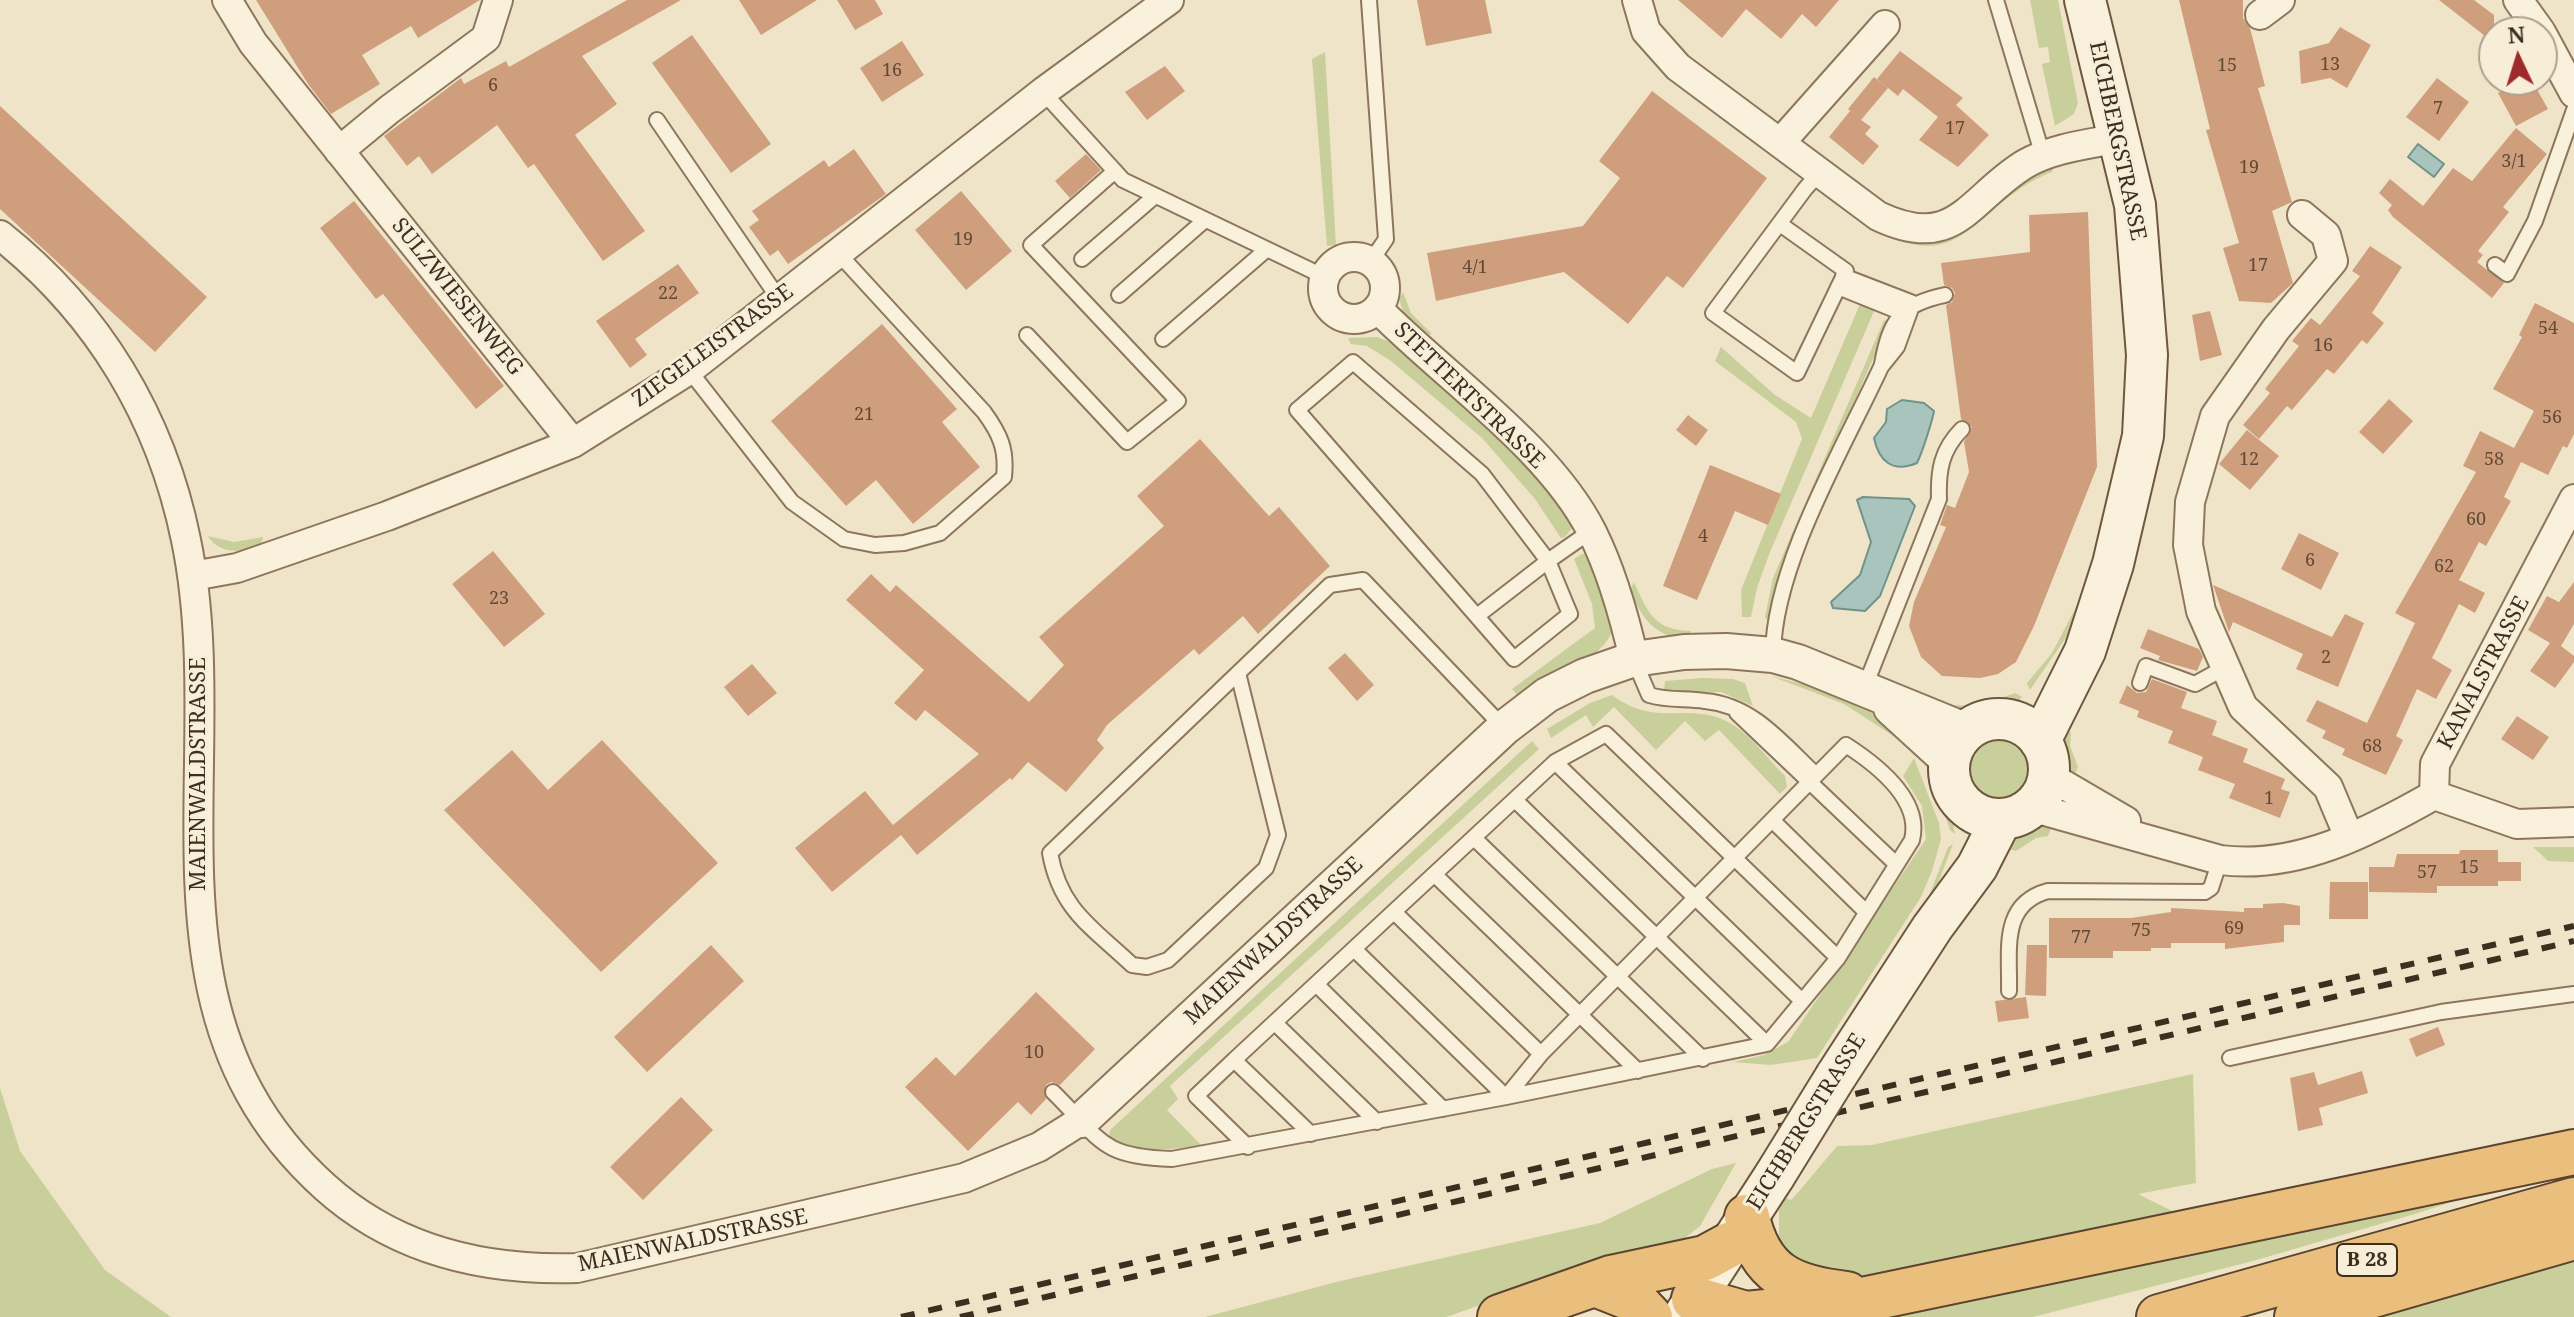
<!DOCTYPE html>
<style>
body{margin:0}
#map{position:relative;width:2574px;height:1317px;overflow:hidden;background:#f0e4c8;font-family:"Noto Serif",serif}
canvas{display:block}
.north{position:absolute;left:2478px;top:16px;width:80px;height:80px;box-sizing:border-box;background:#f7eed8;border:2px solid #ada18e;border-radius:50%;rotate:356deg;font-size:22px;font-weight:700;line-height:32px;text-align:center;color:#3d2e20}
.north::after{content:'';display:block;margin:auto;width:28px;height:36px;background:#9e2a2b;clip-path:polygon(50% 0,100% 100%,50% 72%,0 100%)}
</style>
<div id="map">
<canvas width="2574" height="1317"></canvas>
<div class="north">N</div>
</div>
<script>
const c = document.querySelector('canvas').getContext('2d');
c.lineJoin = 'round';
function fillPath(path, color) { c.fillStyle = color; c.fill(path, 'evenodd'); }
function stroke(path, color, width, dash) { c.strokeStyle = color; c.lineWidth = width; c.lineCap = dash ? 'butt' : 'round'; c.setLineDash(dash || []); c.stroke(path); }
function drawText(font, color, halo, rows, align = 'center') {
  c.font = font + ' "Noto Serif",serif'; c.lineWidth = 6; c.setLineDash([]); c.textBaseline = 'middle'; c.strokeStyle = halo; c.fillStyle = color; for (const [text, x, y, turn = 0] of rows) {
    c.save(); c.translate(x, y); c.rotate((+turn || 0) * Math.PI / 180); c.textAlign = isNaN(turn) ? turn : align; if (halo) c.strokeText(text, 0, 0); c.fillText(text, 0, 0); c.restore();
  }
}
fillPath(new Path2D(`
 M2030,0H2058L2078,103L2074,114L2055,126L2042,64L2050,62L2048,47L2039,48Z
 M1325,52L1336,245L1327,246L1312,59Z
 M2054,164L2052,172C1969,204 1966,287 1861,221L1866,219L1888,231L2012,185Z
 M1403,292L1411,313L1432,334L1421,336L1405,317L1399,299Z
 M1860,304L1875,309L1770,552L1757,588L1751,617H1742L1741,590L1802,439L1796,422L1715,361L1721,347L1775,395L1811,418Z
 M1884,320L1889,322L1777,580L1768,621L1765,617L1773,578Z
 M1377,337L1393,343L1411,358L1528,461L1574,526L1565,537L1561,538L1535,499L1482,438L1391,361L1367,346L1351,344L1348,338Z
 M208,536L234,542L263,537L260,547C241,552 219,555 208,536Z
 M1582,554H1589C1594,570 1614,612 1613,626C1610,656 1545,685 1521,699L1512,689L1595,628L1592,604L1574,559Z
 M1634,582C1648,613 1654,630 1691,631L1688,639C1655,637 1643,620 1630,591Z
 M2086,588L2067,636L2030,690L2027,683L2052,653Z
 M1771,676L1806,685L1877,715L1909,746L1844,704Z
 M1702,678L1733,679L1745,683L1753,706L1721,692L1668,693L1664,690L1665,681Z
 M2015,693L2022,697L2010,709L1946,711L1951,705L1978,706Z
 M1612,695C1656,728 1685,702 1726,721C1748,731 1768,759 1785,776L1787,787L1780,794L1719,730L1705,741L1685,721L1656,750L1614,707L1593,727L1586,715L1551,738L1547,729L1590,703Z
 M2057,722L2071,733L2070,746L2078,767L2071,783L2057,761Z
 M1961 769a37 37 0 1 1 74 0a37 37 0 1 1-74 0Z
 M1532,741L1539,749L1170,1086L1178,1099L1167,1110L1202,1146C1170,1148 1136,1157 1109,1136L1110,1130Z
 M1932,757C1938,783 1952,808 1955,834L1950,830L1926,758Z
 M1914,758L1939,823L1941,839L1932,871L1921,897L1817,1058L1771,1065L1733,1062L1764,1055L1788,1042L1926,839L1922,806L1903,776Z
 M2054,820L2048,836L2036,838L2016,851L1996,846C2014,828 2029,821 2054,820Z
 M1953,844L1931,902L1927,901L1948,847Z
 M2533,847H2574V862L2548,861Z
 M2193,1074L2196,1183L2138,1194L2178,1214L1870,1282L1779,1258V1210L1786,1198L1791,1200L1795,1196L1837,1146L1872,1145Z
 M0,1088L20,1151L105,1270L171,1317H0Z
 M2574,1162L2418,1213L2253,1261L2033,1317H1799Z
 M1736,1163L1700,1226L1675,1246L1564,1276L1446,1317H1205L1340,1281L1600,1223L1712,1169Z
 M2574,1255V1317H2359Z`), '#c9cf9b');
const water = new Path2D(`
 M2418,144L2444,164L2434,177L2408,157Z
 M1902,400L1924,403L1934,411C1932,422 1922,453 1917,463C1893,473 1879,462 1874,438L1886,422L1887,409Z
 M1863,497L1909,499L1915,506L1880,596L1865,611L1833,608L1831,602L1860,575L1871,542L1857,500Z`);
fillPath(water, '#a9c4bc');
stroke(water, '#6f938a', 2);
fillPath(new Path2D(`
 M256,0H480L418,38L411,26L362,55L380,84L331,114L308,84Z
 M627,0H681L582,56L617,104L575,135L645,231L603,261L534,164L528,168L497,125L432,174L419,156L407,166L384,136L461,78L464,84L506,61L509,67Z
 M739,0H817L761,35Z
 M837,0H875L883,14L855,30Z
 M1417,0H1485L1492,33L1426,46Z
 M1678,0H1839L1816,27L1802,14L1781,39L1746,9L1722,38Z
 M2179,0H2243V18L2250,28L2265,86L2258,88L2292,202L2272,211L2293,283L2271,303L2239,301L2223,248L2239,243L2206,130L2210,129Z
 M2439,0H2474L2494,15V43Z
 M2340,27L2371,45L2347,88L2330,78L2301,84L2299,51L2329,43Z
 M692,35L771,144L731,173L652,63Z
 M902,41L924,75L882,102L860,68Z
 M1900,51L1963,98L1956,105L1989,135L1958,167L1919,140L1938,117L1903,89L1898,96L1877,79Z
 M1165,66L1185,91L1147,120L1125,92Z
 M1874,77L1888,88L1861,120L1871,127L1865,134L1879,146L1863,165L1829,137L1850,111L1854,114L1848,109Z
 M2437,78L2469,102L2439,141L2406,117Z
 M2518,82L2523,91L2534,84L2548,109L2516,126L2498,93Z
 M1652,91L1767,178L1683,288L1667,276L1628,324L1564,272L1436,301L1427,253L1583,226L1620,178L1599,161Z
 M0,106L207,297L155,352L0,209Z
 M2516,128L2547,154L2503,207L2509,212L2478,251L2483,255L2477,262L2504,283L2492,298L2393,217L2388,210L2392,205L2379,193L2390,179L2423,206L2453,168L2472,181Z
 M854,149L886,194L788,264L778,250L770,256L749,227L759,220L752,211L824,160L829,167Z
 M1086,154L1101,170L1070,198L1055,181Z
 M961,191L1012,251L966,290L915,230Z
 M354,201L504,386L476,409L383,294L376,299L320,228Z
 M2088,212L2097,467L2034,626L2016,662L1998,674L1980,678L1942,676L1921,657L1909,626L1914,602L1946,527L1940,525L1947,505L1955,508L1969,472L1964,442L1972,427L1961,419L1946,305L1952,302L1955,293L1952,288L1944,285L1941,263L2030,252L2029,215Z
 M2370,246L2402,267L2372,313L2384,323L2367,344L2362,340L2334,374L2327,369L2292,410L2287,406L2259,439L2243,425L2270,393L2265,389L2299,346L2292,341L2311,318L2320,325L2360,276L2352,271Z
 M678,264L699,293L635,339L647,355L630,368L596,321Z
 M2535,303L2574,323V434L2567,448L2563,446L2548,475L2521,462L2504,497L2511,501L2486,546L2479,542L2459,580L2485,593L2475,613L2459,604L2432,658L2452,670L2436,699L2417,689L2396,736L2403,740L2386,775L2342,755L2345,749L2322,738L2326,731L2306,721L2317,700L2367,723L2415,623L2395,613L2476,472L2463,466L2480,431L2514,448L2534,411L2493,389L2522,337L2519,335Z
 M2210,311L2222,355L2200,361L2192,315Z
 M882,324L957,409L942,422L980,467L913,524L876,480L846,506L771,421Z
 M2389,399L2413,421L2383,454L2359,432Z
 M1688,415L1708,430L1696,446L1676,430Z
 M2247,430L2279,456L2250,490L2219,464Z
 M1200,439L1269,516L1279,507L1330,566L1258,634L1243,616L1199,655L1194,649L1107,725L1097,740L1104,748L1066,792L1028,762L1012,780L1010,778L917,855L901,835L832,892L795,848L865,791L893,825L979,754L925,710L916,721L894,703L924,670L846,600L871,574L890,592L896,585L1029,702L1064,665L1039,637L1164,526L1137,496Z
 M1710,465L1781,494L1768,525L1735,511L1697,600L1663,586Z
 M2299,533L2339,553L2321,590L2281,569Z
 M493,551L545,614L504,647L452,584Z
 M2574,582V624L2561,646L2574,656V662L2555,688L2530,671L2550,643L2528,630L2547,596L2559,602Z
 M2213,585L2332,637L2345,614L2364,623L2338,687L2296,669L2303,654L2233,622L2229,632Z
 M2148,629L2199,649L2203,657L2197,671L2158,660L2160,656L2140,648Z
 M1345,653L1374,685L1357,701L1328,668Z
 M752,664L777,693L748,716L724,687Z
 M2152,679L2187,692L2181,708L2217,721L2212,735L2248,749L2243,762L2285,779L2281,789L2290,792L2280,818L2229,798L2235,784L2198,770L2203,757L2168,743L2173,731L2137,717L2139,711L2119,703L2127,685L2137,693L2146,692Z
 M2517,716L2549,737L2533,760L2501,739Z
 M602,740L718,863L601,972L444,810L512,750L548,790Z
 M2460,850H2498V862H2521V881H2498V886H2437V893L2369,892V867H2394L2397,854H2459Z
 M2330,882H2368V919H2329Z
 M2283,903L2300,906V925H2284V942L2225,949V943H2171V948H2151V951H2113V958H2049V918H2131L2171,912V908L2244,912V908H2263V904Z
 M711,945L744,981L647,1072L614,1037Z
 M2027,945H2047L2046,996L2025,995Z
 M1036,992L1095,1049L1060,1085L1051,1082L1046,1085V1099L1031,1115L1018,1102L968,1151L905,1087L936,1057L955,1076Z
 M2026,997L2029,1018L1998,1022L1995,1001Z
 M2438,1027L2445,1045L2416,1057L2409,1039Z
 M2362,1071L2368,1093L2319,1108L2323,1125L2298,1131L2290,1078L2314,1072L2318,1085Z
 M681,1097L713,1130L643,1200L610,1167Z`), '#cf9f7d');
const service = new Path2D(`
 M1369,0L1386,239L1371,261
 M1996,0L2043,156
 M1043,92L1123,180L1325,277
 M657,120L779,299
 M1780,224L1846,271L1797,373L1713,313L1805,189L1820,172
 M1082,259L1155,196
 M2495,265L2507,274L2535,221L2574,110
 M1838,287L1900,312
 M1119,295L1205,220
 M1027,335L1127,442L1178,401L1031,245L1115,171
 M1163,339L1266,250
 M1882,364C1890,320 1901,304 1945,295
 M689,370L792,502L844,539L875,545L904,543L940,533L1004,477C1007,449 1000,434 984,412L838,253
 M1477,616L1548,561L1570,614L1514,659L1297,410L1353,362L1482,474L1548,561L1591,531
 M1773,654C1774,565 1843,449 1881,367L1897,347L1913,303L1843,276
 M1634,660L1649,695C1669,701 1685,698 1705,701C1753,705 1783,744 1816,775
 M1238,673L1278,835L1266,868L1168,960L1147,967L1132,965C1093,928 1060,910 1050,853L1330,585L1363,580L1504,728
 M2140,683L2146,666L2195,684L2224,668
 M1864,689L1939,499C1938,471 1941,450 1962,429
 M1737,713L1896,864
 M1555,762L1802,1001
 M1515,800L1767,1044
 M1772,820L1866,912
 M1474,838L1703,1059
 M1435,875L1638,1071
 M1394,912L1541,1054
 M1316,984L1443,1109
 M2009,991C2010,950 2000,904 2048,891L2205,892L2211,888L2220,860
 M1275,1023L1377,1122
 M2230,1058L2441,1012L2574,994
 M1234,1060L1555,762L1606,734L1838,958
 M1053,1092C1101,1139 1099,1157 1172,1159L1506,1097L1767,1044L1838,958L1912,840C1922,800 1877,765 1846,745L1541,1054L1506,1097L1354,949
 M1248,1147L1196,1096L1234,1060L1311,1134`);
const minor = new Path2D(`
 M227,0L253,43L573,443
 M1637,0L1646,31L1678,67L1878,216C1956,253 1968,199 2025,164C2052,148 2089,144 2120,138
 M2518,0L2541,32
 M2260,15L2280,0
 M2542,34L2574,93
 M1780,143L1885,25
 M339,151L390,109L486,38L498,0
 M2302,215L2326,235L2333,261L2276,329L2215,416L2190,502L2188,545L2201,611L2243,707L2328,787L2349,837
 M0,235C98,313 161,417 186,540C232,762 129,1011 325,1187C395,1250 485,1271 577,1268L964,1178L1039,1147L1082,1120
 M1323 288a31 31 0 1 1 62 0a31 31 0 1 1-62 0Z
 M1378,309C1445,377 1549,447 1592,532C1612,572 1624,615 1634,659
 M193,576L237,568L387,516L573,443L689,370L1043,92L1169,0
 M2049,776L2126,821
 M2434,795L2435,764L2574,499
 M2434,795L2517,824L2574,822
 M2031,807L2220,860C2297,870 2369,832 2434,795`);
const tertiary = new Path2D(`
 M1891,708L1949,761
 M1082,1120L1504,728L1547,695L1585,676L1634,659L1684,652L1726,651L1773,655L1798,662L1967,731`);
const secondary = new Path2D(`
 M1949 769a50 50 0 1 1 100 0a50 50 0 1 1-100 0Z
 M2040,741L2085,651L2113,564L2143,436L2147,355L2135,205L2085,0
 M1836,1076L1932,928L1977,867L2001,820
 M1683,1317L1775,1175`);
const trunk = new Path2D(`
 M1747,1217C1760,1275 1792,1288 1847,1294
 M1595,1284L1633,1299L1650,1317
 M1694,1299L1746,1314L1838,1305L2574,1152
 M1500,1317L1611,1278L1705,1258L1729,1245
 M2159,1317L2574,1200
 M2297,1317L2574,1237`);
stroke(service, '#8d765c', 18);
stroke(minor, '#8d765c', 32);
stroke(tertiary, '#8d765c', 38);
stroke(secondary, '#6f573f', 44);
stroke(trunk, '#5b4430', 48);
stroke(service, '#faf1dc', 14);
stroke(minor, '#faf1dc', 28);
stroke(tertiary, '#faf1dc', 34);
stroke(secondary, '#faf1dc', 40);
stroke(trunk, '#eabe7c', 44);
stroke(new Path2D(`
 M901,1317L2574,926
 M960,1317L2574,941`), '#3d2e20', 6, [14, 14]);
const secondaryBridge = new Path2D(`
 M1775,1175L1836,1076`);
stroke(secondaryBridge, '#6f573f', 44, []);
stroke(secondaryBridge, '#faf1dc', 40);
drawText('18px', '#624a37', null, [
 ["13",2330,65],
 ["15",2227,66],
 ["16",892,71],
 ["6",493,86],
 ["7",2438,109],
 ["17",1955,129],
 ["3/1",2514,162],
 ["19",2249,168],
 ["19",963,240],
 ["17",2258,266],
 ["4/1",1475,268],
 ["22",668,294],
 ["54",2548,329],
 ["16",2323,346],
 ["21",864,415],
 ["56",2552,418],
 ["12",2249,460],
 ["58",2494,460],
 ["60",2476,520],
 ["4",1703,537],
 ["6",2310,561],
 ["62",2444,567],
 ["23",499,599],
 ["2",2326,658],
 ["68",2372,747],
 ["1",2269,799],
 ["15",2469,868],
 ["57",2427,873],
 ["69",2234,929],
 ["75",2141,931],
 ["77",2081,938],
 ["10",1034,1053]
]);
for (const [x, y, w] of [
 [2367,1260,60]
]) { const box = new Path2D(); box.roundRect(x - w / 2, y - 16, w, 32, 6); c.fillStyle = '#f7eed8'; c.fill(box); stroke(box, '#3d2e20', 2); }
drawText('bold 20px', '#3d2e20', null, [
 ["B 28",2367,1260]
]);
drawText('22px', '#3d2e20', '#f7eed8', [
 ["EICHBERGSTRASSE",2117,141,78],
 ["SULZWIESENWEG",457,297,51],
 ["ZIEGELEISTRASSE",713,346,-36],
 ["STETTERTSTRASSE",1469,396,44],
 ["KANALSTRASSE",2484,673,-62],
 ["MAIENWALDSTRASSE",199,774,-90],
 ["MAIENWALDSTRASSE",1274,941,-43],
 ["EICHBERGSTRASSE",1807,1122,-58],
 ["MAIENWALDSTRASSE",693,1241,-12]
]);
</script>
